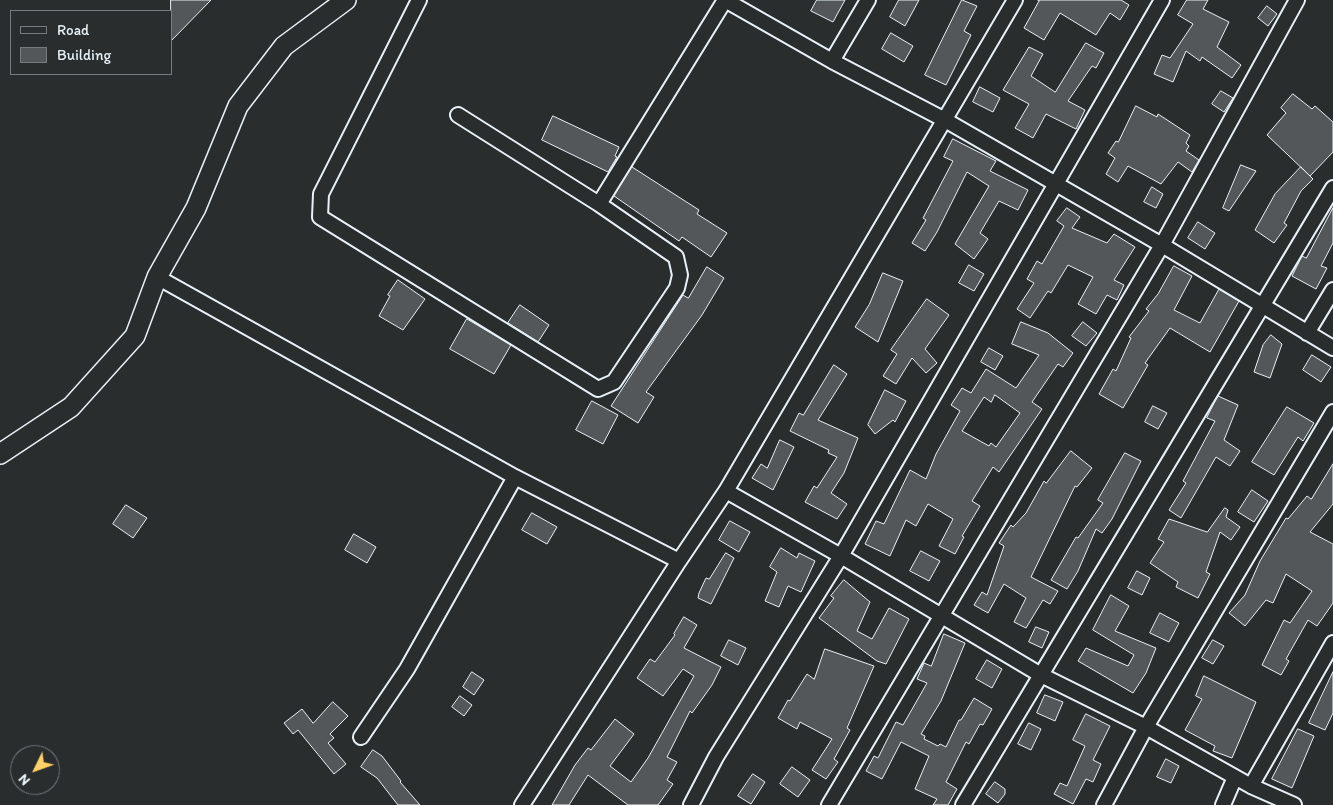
<!DOCTYPE html>
<style>
body{margin:0}
#map{position:relative;width:1333px;height:805px;overflow:hidden;background:#2a2d2e;font-family:Itim,sans-serif}
canvas{display:block}
.legend{position:absolute;left:10px;top:10px;width:162px;height:65px;box-sizing:border-box;background:#2a2d2e;border:1px solid #767b7f;margin:0;padding:6px 9px;list-style:none;font-size:15px;color:#e8f1f8}
.legend li{display:flex;align-items:center;gap:10px;height:25px}
.legend b{width:25px;border:1px solid #767b7f}
.north{position:absolute;left:10px;top:745px;width:50px;height:50px;box-sizing:border-box;background:#2a2d2e;border:1px solid #767b7f;border-radius:50%;rotate:228deg;font-size:14px;font-weight:700;line-height:20px;text-align:center;color:#e8f1f8}
.north::after{content:'';display:block;margin:auto;width:18px;height:22px;background:#ffd166;clip-path:polygon(50% 0,100% 100%,50% 72%,0 100%)}
</style>
<div id="map">
<canvas width="1333" height="805"></canvas>
<ul class="legend">
<li><b style="height:6px;background:#2a2d2e"></b>Road</li>
<li><b style="height:14px;background:#535759"></b>Building</li>
</ul>
<div class="north">N</div>
</div>
<script>
const c = document.querySelector('canvas').getContext('2d');
c.lineJoin = 'round';
function fillPath(path, color) { c.fillStyle = color; c.fill(path, 'evenodd'); }
function stroke(path, color, width, dash) { c.strokeStyle = color; c.lineWidth = width; c.lineCap = dash ? 'butt' : 'round'; c.setLineDash(dash || []); c.stroke(path); }
const building = new Path2D(`
 M171,0H211L171,41Z
 M817,0H845L833,22L811,11Z
 M899,0H919L905,26L890,17Z
 M962,0L977,6L964,31L971,35L946,85L925,75Z
 M1038,0H1121L1129,5L1120,20L1110,13L1096,35L1060,13L1044,40L1024,28L1039,1Z
 M1187,0H1208L1203,9L1229,22L1217,47L1241,65L1232,78L1202,57L1200,61L1186,51L1173,82L1154,74L1162,55L1170,58L1193,24L1178,15Z
 M1267,6L1277,14L1268,26L1258,18Z
 M891,33L913,46L904,62L882,49Z
 M1086,43L1104,53L1096,68L1092,66L1068,101L1085,110L1076,129L1046,114L1033,138L1015,128L1029,104L1003,90L1029,47L1043,54L1031,76L1055,92Z
 M980,87L1000,98L993,112L973,102Z
 M1221,91L1233,98L1224,112L1212,104Z
 M1293,94L1312,109L1315,106L1333,122V152L1310,176L1267,135L1286,113L1281,108Z
 M1136,106L1157,117L1158,114L1190,135L1186,143L1189,146L1186,151L1199,160L1192,172L1178,162L1161,184L1128,166L1118,182L1106,174L1115,158L1108,153L1116,141L1118,142Z
 M553,116L619,147L615,156L617,157L608,172L542,140Z
 M953,139L996,161L990,171L1028,190L1018,210L999,201L980,233L988,239L974,259L955,244L989,186L967,172L937,232L925,251L912,243L926,220L923,218L953,161L944,157Z
 M1241,165L1256,171L1229,211L1223,208Z
 M632,167L699,210L697,214L727,233L711,257L682,237L679,241L614,196Z
 M1301,167L1313,179L1301,191L1284,223L1287,225L1274,243L1255,230L1275,194Z
 M1152,187L1163,194L1156,208L1144,202Z
 M1067,208L1080,217L1072,228L1107,243L1114,234L1135,247L1114,280L1124,285L1117,300L1107,295L1096,314L1078,304L1093,277L1068,265L1051,293L1048,291L1030,318L1017,309L1034,283L1027,279L1037,261L1042,264L1064,226L1057,221Z
 M1333,208V243L1321,266L1327,268L1316,289L1292,276L1302,256L1306,258Z
 M1198,222L1215,233L1205,249L1188,238Z
 M969,265L984,274L974,291L959,283Z
 M1174,266L1192,276L1174,310L1200,323L1219,289L1239,301L1210,352L1170,328L1145,363L1148,365L1123,408L1099,394L1113,369L1116,371L1131,338L1129,337L1149,311L1146,309L1158,294Z
 M707,267L724,278L702,315L646,392L654,397L638,423L611,406L683,295L688,298Z
 M883,273L903,281L878,342L855,327L869,305Z
 M398,280L425,299L403,330L379,316L390,296L388,295Z
 M927,299L949,315L925,349L937,363L926,373L912,358L896,384L883,376L897,354L891,350Z
 M520,305L549,325L538,342L508,323Z
 M467,319L511,345L494,374L450,349Z
 M1021,322L1048,333L1073,353L1063,367L1058,364L1032,402L1042,409L999,472L993,467L972,501L980,506L962,536L964,537L955,554L939,546L953,519L928,504L916,526L906,520L890,556L865,544L876,521L884,524L910,470L926,479L936,454L960,411L951,405L962,388L971,393L986,369L1016,388L1039,355L1012,344ZM995,395L1020,413L996,447L991,443L989,446L962,431L984,397L991,402Z
 M1083,322L1097,333L1086,346L1072,336Z
 M1271,335L1282,344L1270,378L1254,372L1263,345Z
 M989,348L1003,356L995,370L981,362Z
 M1312,355L1331,367L1321,382L1303,370Z
 M834,365L847,374L818,420L858,438L844,473L831,493L847,504L837,519L805,502L814,486L817,488L837,457L828,453L829,450L790,431L799,413L803,415Z
 M885,390L906,401L895,422L893,420L875,434L868,425Z
 M1218,396L1238,405L1224,440L1240,451L1230,466L1216,457L1181,518L1169,510L1186,483L1183,481L1215,421L1207,418Z
 M592,401L618,415L603,444L576,430Z
 M1153,406L1167,413L1158,429L1145,422Z
 M1287,407L1314,423L1303,441L1298,437L1274,475L1252,462Z
 M780,440L794,447L773,490L752,478L761,464L767,468Z
 M1071,451L1092,468L1077,487L1075,486L1031,577L1058,591L1050,604L1043,600L1026,628L1014,622L1026,598L1004,584L988,613L974,605L982,592L987,595L1004,546L999,543L1011,525L1013,527L1026,513L1044,481L1046,483Z
 M1125,453L1141,461L1112,519L1102,533L1096,529L1078,571L1067,589L1051,580L1076,537L1078,538L1103,503L1098,500Z
 M1333,464V504L1310,532L1333,544V603L1317,626L1308,620L1286,659L1289,661L1281,675L1262,665L1284,620L1290,623L1312,591L1286,574L1273,603L1266,600L1245,626L1229,613L1245,595L1260,561L1286,518L1288,519L1307,496L1311,499Z
 M1252,490L1268,501L1254,522L1238,512Z
 M126,505L147,518L133,538L113,524Z
 M1225,508L1228,510L1226,517L1240,527L1231,540L1220,532L1206,572L1210,574L1198,598L1176,587L1178,582L1150,563L1164,542L1158,539L1169,519L1207,532Z
 M532,513L557,527L547,544L522,530Z
 M730,521L750,532L739,552L719,540Z
 M354,534L376,547L367,563L345,550Z
 M781,548L797,558L799,553L815,561L801,592L788,586L779,607L765,601L777,572L770,567Z
 M921,551L940,561L929,581L910,571Z
 M726,553L734,558L711,604L698,598L699,593L706,578L709,579Z
 M1137,571L1150,578L1142,595L1128,588Z
 M844,580L870,602L857,631L872,639L889,608L909,619L886,664L877,661L819,618L834,598L831,596Z
 M1111,595L1129,606L1115,631L1156,648L1146,673L1133,693L1078,661L1086,648L1128,666L1134,655L1093,630Z
 M1160,613L1179,623L1169,642L1150,633Z
 M684,617L697,625L684,648L721,667L712,685L692,713L690,711L667,757L677,762L667,780L673,784L658,805H628L588,775L569,805H552L575,765L588,748L591,750L615,719L634,734L610,766L631,782L648,758L694,676L683,669L663,696L637,678L650,659L655,662L675,635L674,634Z
 M1036,627L1049,632L1042,648L1029,642Z
 M944,634L965,643L941,701L921,734L925,736L924,739L938,746L940,744L946,747L959,720H961L974,698L992,709L983,725L980,724L969,744L966,742L946,782L957,789L948,805H933L937,799L915,789L929,756L901,742L882,779L866,771L874,756L878,758L896,722L903,725L927,683L917,679L924,663L931,666Z
 M729,640L746,648L738,665L721,656Z
 M1213,640L1224,646L1213,664L1202,658Z
 M825,649L874,666L847,728L850,730L834,759L838,762L826,779L812,770L832,739L800,722L797,729L778,718L788,700L790,701L807,674L814,679Z
 M987,660L1002,669L992,688L976,679Z
 M472,672L484,680L474,695L463,687Z
 M1333,672V713L1325,730L1309,723Z
 M1204,676L1256,702L1232,758L1213,751L1215,746L1185,730L1202,699L1196,696Z
 M1045,695L1063,702L1055,721L1037,713Z
 M460,696L472,705L464,716L452,707Z
 M333,702L348,716L330,734L334,738L328,743L346,764L334,774L298,730L293,734L284,723L302,709L313,723Z
 M1086,714L1110,726L1093,760L1101,764L1093,782L1086,779L1073,804L1054,794L1060,783L1067,786L1085,746L1073,740Z
 M1029,723L1041,729L1031,750L1018,744Z
 M1298,729L1314,736L1292,788L1272,779Z
 M373,750L382,756L401,781L400,782L420,805H398L377,778L361,767Z
 M1166,759L1179,766L1171,783L1157,777Z
 M792,767L810,780L798,797L780,784Z
 M753,774L765,782L751,804L738,796Z
 M995,782L1005,789V794L998,803L986,794Z`);
fillPath(building, '#535759');
stroke(building, '#e8f1f8', 1);
const street = new Path2D(`
 M419,0L321,194L320,217L598,389L614,382L677,288L680,275L676,257L599,204L458,115
 M725,0L832,61L945,120L1162,245L1333,348
 M832,61L868,0
 M599,204L725,0
 M157,277L515,477L679,561L726,491L841,556L1041,675L1146,727L1251,786L1294,805
 M1307,333L1333,290
 M726,491L1015,0
 M361,737L407,669L515,477
 M1251,786L1333,643
 M522,805L679,561
 M691,805L716,757L841,556L1162,0
 M829,805L1162,245L1297,0
 M963,805L1333,188
 M1104,805L1146,727L1333,412
 M1223,805L1235,777`);
const secondary = new Path2D(`
 M0,454L71,407L135,336L157,277L196,208L238,106L284,46L346,0`);
stroke(street, '#e8f1f8', 18);
stroke(secondary, '#e8f1f8', 22);
stroke(street, '#2a2d2e', 14);
stroke(secondary, '#2a2d2e', 19);
</script>
